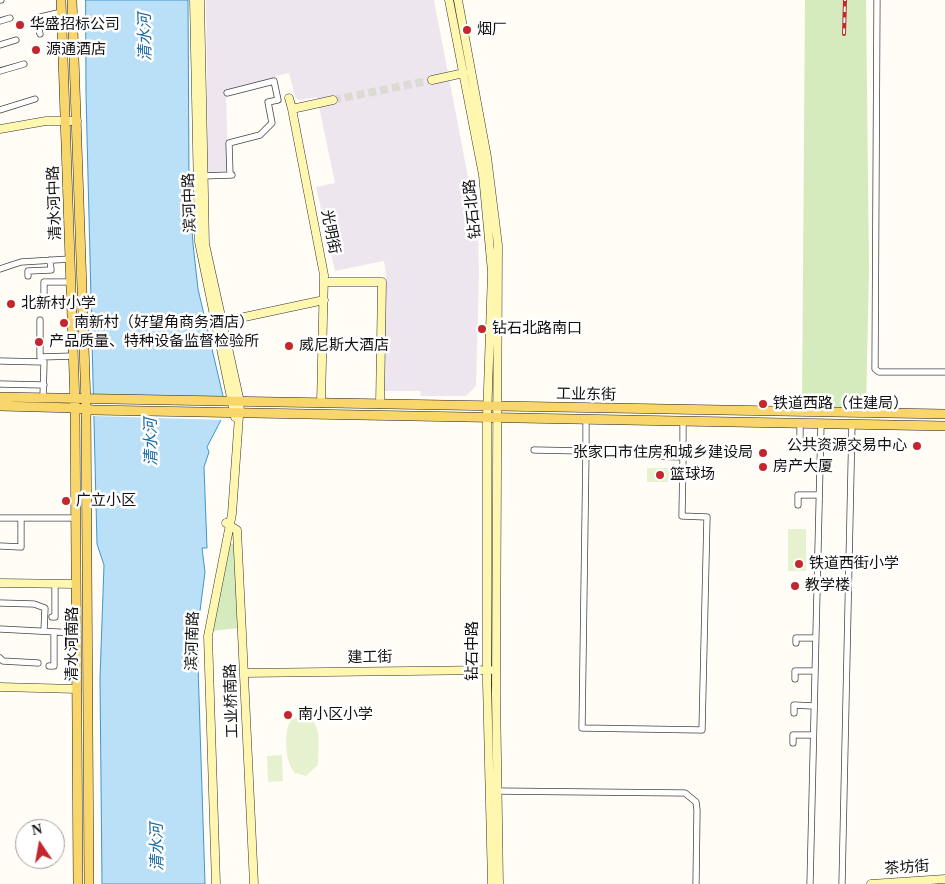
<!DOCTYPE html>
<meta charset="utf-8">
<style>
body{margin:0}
#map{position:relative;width:945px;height:884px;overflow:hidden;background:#fffdf5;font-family:"Times New Roman",serif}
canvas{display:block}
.north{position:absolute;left:15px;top:819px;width:50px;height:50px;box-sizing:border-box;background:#fff;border:1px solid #a0a0a0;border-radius:50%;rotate:348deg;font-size:14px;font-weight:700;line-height:20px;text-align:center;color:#111}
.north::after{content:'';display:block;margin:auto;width:18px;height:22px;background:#c4262e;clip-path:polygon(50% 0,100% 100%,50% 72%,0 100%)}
</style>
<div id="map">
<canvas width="945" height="884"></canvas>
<div class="north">N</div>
</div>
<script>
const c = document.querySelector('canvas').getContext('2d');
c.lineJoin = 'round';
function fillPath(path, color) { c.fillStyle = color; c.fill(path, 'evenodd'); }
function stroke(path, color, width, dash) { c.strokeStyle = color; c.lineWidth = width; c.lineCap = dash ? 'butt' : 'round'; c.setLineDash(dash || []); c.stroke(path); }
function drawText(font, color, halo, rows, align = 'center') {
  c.font = font + ' "Times New Roman","Noto Sans SC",serif'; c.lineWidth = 5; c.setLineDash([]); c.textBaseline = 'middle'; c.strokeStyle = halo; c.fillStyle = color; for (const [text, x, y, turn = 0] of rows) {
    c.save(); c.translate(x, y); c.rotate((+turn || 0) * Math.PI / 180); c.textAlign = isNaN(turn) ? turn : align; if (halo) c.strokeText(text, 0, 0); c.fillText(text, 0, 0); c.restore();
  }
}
fillPath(new Path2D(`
 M206,0H434L478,229L479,274L476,386L466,396H421L420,391H383L386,273L384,261L335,271L316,187L335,183L317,97L299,100L295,97L289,73L276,76V78L226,91L228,171L208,173Z`), '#eee6ef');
fillPath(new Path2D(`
 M805,0H866L869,269L866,408L802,407Z
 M228,543L234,544L238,628L213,631Z`), '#d5ebbd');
fillPath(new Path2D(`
 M647,468H672V482H647Z
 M788,529H806V571H788Z
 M303,715C324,721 318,747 318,765L306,776L295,773C285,763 283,732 291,720Z
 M282,755L283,781L268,782L267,756Z`), '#e6f2cf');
const water = new Path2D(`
 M86,0H188L189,179L193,244L198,289L223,396L222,418L207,447L209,452L204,467L207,548H202L205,572L197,634L205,884H102L100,678L104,565L97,544L86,94Z`);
fillPath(water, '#b9e0f7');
stroke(water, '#3f96cf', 1);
fillPath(new Path2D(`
 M93,395L225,399V418L224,420L93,416Z`), '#fffdf5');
stroke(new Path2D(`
 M333,100L432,80`), '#dbdad3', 8, [8, 4]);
const street = new Path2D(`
 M0,0H1
 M877,0L875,369L879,372H945
 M0,21L10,18
 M40,34L36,18L62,12
 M0,45L16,40
 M0,71L24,64
 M227,93L274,81L278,100L268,102L272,123L260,135L229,143L230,175
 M0,110L35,99
 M201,176L232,175
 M0,269L21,262L70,259
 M28,276V271L51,270L50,260
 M44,302V282H71
 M40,320V357L74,356
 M0,361L44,362L43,398
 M0,384L44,385
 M800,441V424
 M534,450L634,452L643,456L683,457L682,516L707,517L702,730L582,728L586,451V420
 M683,457V422
 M798,505V495H819
 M0,518H75
 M0,546L21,547V518
 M0,603L34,604L45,608L44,631
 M52,617H55V584
 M0,629L76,633
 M796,643V638H815
 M0,658L3,661L38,663
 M49,666H54V632
 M795,679V671H814
 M794,713V705L813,706
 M793,743V735H813
 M494,791L685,793L696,802L697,810L696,884
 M810,884L821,424
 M842,884L852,424`);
const secondary = new Path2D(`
 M194,0L199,242L235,417
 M200,0L205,244L240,402L232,514L208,636L216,884
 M449,0L483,175L492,272L487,418V683L492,884
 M458,0L487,157L498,245L496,694L499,884
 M432,80L464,73
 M289,98L292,109
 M0,129L46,121H77
 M324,282H382L380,404
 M221,322L324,300
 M321,403L324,275L292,109L333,100
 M226,523L237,530L254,884
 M0,583L76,584
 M244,673L490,670
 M0,687L77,689
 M871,884L945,879`);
const primary = new Path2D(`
 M61,0L75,404L78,884
 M72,0L86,404L89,884
 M0,397L945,414
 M0,406L75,408L93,410L945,426`);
stroke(street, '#444', 7);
stroke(secondary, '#333', 9);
stroke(primary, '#222', 10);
stroke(street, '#fff', 5.5);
stroke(secondary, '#fff6b0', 8);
stroke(primary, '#f9d66b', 9);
const rail = new Path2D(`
 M844,34L845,0`);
stroke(rail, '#c4262e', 4);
stroke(rail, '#fff', 2, [5.5]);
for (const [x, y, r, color] of [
 [20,25,5,"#c4262e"],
 [467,30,5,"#c4262e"],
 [36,50,5,"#c4262e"],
 [11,304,5,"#c4262e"],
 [64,323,5,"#c4262e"],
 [482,329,5,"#c4262e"],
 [39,342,5,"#c4262e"],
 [289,346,5,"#c4262e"],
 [763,404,5,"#c4262e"],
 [917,446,5,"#c4262e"],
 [763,453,5,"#c4262e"],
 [763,467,5,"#c4262e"],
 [660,475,5,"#c4262e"],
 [66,501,5,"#c4262e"],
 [799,564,5,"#c4262e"],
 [795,586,5,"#c4262e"],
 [288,715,5,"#c4262e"]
]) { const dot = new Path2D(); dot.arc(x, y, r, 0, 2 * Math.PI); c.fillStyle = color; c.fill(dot); stroke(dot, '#fff', 2); }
drawText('15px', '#111', '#fff', [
 ["华盛招标公司",30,25],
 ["烟厂",477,30],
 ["源通酒店",46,50],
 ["北新村小学",21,304],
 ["南新村（好望角商务酒店）",74,323],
 ["钻石北路南口",492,329],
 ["产品质量、特种设备监督检验所",49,342],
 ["威尼斯大酒店",299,346],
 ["铁道西路（住建局）",773,404],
 ["公共资源交易中心",907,446,"right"],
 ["张家口市住房和城乡建设局",753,453,"right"],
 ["房产大厦",773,467],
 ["篮球场",670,475],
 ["广立小区",76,501],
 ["铁道西街小学",809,564],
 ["教学楼",805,586],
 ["南小区小学",298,715]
], 'left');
drawText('15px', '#111', '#fff', [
 ["清水河中路",55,203,-92],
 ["滨河中路",190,203,-92],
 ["钻石北路",473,209,-96],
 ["光明街",330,232,79],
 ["工业东街",586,395,1],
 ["滨河南路",193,641,-88],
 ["清水河南路",73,644,-90],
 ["钻石中路",473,651,-90],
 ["建工街",370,658,-1],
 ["工业桥南路",232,701,-92],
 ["茶坊街",907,868,-4]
]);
drawText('italic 16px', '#1768a6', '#fff', [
 ["清水河",146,37,-91],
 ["清水河",152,442,-91],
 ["清水河",158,847,-91]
]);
</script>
